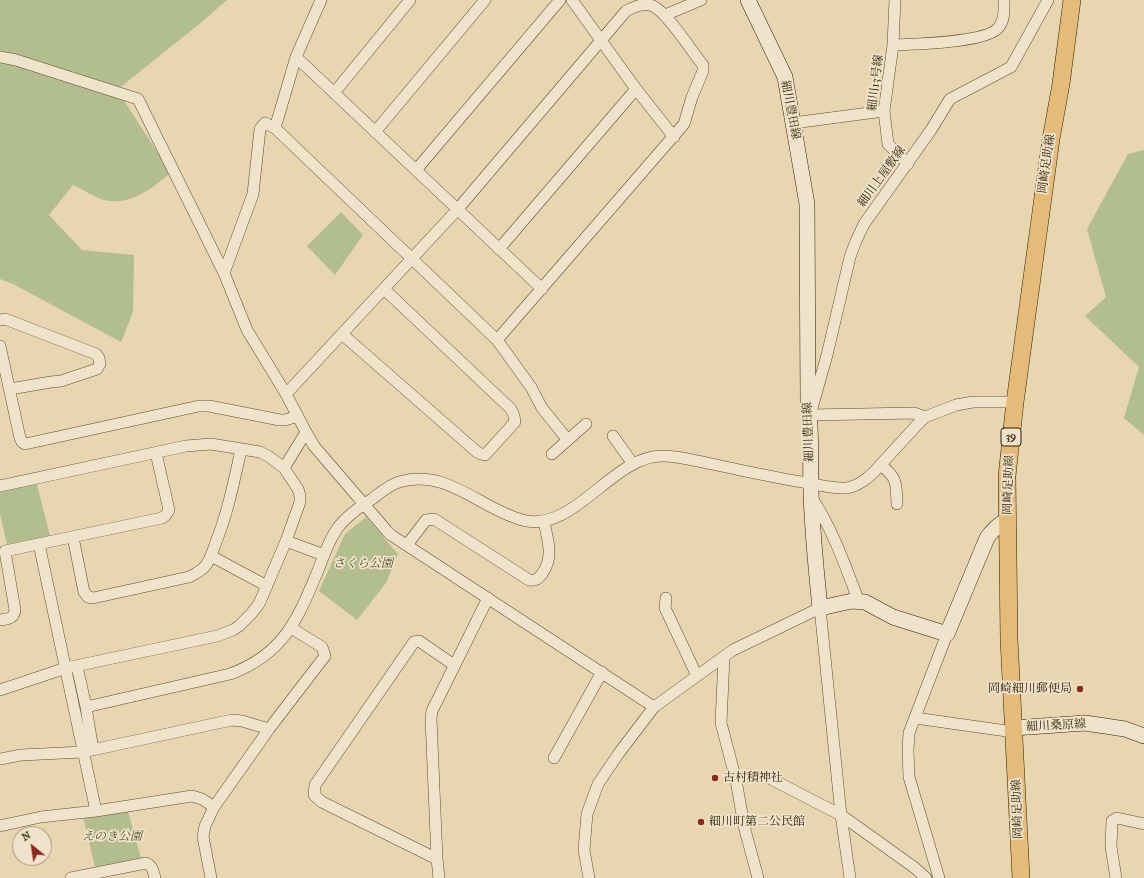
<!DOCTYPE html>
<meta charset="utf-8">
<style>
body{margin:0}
#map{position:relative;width:1144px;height:878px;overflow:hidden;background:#e7d6af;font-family:"IM FELL French Canon",serif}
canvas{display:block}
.north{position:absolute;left:12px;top:826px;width:40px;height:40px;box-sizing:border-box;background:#efe4cb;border:1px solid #a2957b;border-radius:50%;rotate:330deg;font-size:11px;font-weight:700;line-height:16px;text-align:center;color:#2f1e04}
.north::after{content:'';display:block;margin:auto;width:14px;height:18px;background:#8f2418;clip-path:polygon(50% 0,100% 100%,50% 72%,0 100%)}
</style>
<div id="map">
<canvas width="1144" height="878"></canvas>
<div class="north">N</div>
</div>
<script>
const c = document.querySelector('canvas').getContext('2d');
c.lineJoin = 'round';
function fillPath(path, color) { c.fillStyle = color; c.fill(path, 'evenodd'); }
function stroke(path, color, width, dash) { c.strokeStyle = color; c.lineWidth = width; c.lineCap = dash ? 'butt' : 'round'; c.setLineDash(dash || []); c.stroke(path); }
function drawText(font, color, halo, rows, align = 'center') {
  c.font = font + ' "IM FELL French Canon","Noto Serif JP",serif'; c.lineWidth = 3.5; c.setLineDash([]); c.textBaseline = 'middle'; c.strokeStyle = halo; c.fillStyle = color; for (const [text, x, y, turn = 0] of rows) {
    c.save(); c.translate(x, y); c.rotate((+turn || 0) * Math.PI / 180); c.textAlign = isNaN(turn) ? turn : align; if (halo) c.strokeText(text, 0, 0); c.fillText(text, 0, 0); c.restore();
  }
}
fillPath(new Path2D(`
 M0,0H227L198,25L117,90L171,173C150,189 132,206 104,200C94,197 82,189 73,185L49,215L82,250L134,255L133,312L121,342L13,284L0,279Z
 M1144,150V435L1124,418L1139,367L1085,316L1106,297L1087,229L1128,154Z
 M341,212L363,235L335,275L307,246Z
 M36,481L50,536L7,544L0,514V488Z
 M366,517L398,554L386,583L357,620L319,591L345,534Z
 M127,808L141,858L95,867L83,816Z`), '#b2be8d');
const street = new Path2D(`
 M572,0L636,89L674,137
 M895,0L893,45L884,111L888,144L908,164
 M665,15L701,0
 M893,45C914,44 988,43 999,27C1005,19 1004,10 1004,0
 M0,57L16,60L138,99L224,273L247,330L286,394L306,432L314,446L387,531L391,535L654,707
 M296,57L542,289
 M334,93L410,0
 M793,123L884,111
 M275,128L296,57L321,0
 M375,132L485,0
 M416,170L560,0
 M499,249L636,89
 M224,273L253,194L260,129L265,123L275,128L497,340L531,387L542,408L567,439
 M0,320L5,319L96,354L99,358L100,364L97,369L61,381L51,382L10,389
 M342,334L477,452L481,454L485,455L515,422L514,416L511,409L384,289
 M0,346L20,438L22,442L25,444L199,406H209L280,420H285L298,416
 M286,394L457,210L626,11C634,7 644,2 653,6C667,12 692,52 703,65V71L692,97L684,124L497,340
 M925,417L914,413L810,415L827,355L850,257L856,241L864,224L931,130L950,99L1011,67L1048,0
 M613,436L633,464
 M552,454L586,424
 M881,465C898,479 896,483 897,504
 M284,468L306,432
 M0,486L186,446L211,444L260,452L268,456L284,468L298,489L300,496V502L286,541L259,604L251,614L239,626L233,630L217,636L66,668L0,690
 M812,498C833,530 845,565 859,602
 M73,537L84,592L88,597L93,598L189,577C195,574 202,571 206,565C211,558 213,550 216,542C228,512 234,481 241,450
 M286,541L324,555
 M39,544L96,811
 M407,545L426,520L434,519L529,580C536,581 538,579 542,574C554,557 548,541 544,522
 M211,556L267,586
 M666,598L665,608L697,676
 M0,620C7,619 14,619 15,610L5,551L162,518L166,515L169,510L156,453
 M724,657L721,723L736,780L744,826L758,878
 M77,666L86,707L93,750
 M86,707L230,674C285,654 298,618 319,568C324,555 329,540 337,529C345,517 360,507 372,499C380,493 389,485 399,482C447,468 479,508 522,520C574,534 612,456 662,456C679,456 696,461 712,464C744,471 776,478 808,483C818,485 836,489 846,488C856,487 867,479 873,473L916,426L925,417L956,405L973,402H1015
 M915,718L1014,732
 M554,758L602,672
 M0,759L21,755L83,752L232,720L242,721L269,729
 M771,779L841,815L915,868L926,878
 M0,826L41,817L96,811L192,796L202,799L214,807
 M437,859L322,802L314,795L315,785L414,642L419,641L454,665
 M71,878L146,863C153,866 153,871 155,878
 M211,878L203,837L205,826L214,807L269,729L325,656L322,647L291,628
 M439,878L437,859L431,719L432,711L488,598
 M589,878L584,850L587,814L598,784L619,753L654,707L733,650L820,608L841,815L850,878
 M939,878L909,777L908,750L909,733L947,634
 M1116,878L1111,847L1112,821L1117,818L1144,824`);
const secondary = new Path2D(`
 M748,0L785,77L807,204L808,402C812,431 810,461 811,491C812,530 816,569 820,608L852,601L865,602L893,617L947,634L987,538C993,529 999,524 1008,519
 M1014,728L1085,723L1125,729L1144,736`);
const primary = new Path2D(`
 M1021,878L1009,639L1007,476L1015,402L1051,139L1061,84L1072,0`);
stroke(street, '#5d4c2f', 12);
stroke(secondary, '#2f1e04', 16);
stroke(primary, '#2f1e04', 18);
stroke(street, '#efe4cb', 11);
stroke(secondary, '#efe4cb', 15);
stroke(primary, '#e4bb78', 17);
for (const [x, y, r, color] of [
 [1080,689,4,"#8f2418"],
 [715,778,4,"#8f2418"],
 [701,822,4,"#8f2418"]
]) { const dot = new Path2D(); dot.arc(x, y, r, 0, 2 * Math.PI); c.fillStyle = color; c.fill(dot); stroke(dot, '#efe4cb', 1.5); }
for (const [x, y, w] of [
 [1011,437,20]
]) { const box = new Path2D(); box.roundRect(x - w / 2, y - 9, w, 18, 3); c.fillStyle = '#efe4cb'; c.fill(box); stroke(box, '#2f1e04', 1); }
drawText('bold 11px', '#2f1e04', null, [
 ["39",1011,437]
]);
drawText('12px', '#2f1e04', '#efe4cb', [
 ["細川13号線",876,83,-83],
 ["細川豊田線",790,110,79],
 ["岡崎足助線",1047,164,-82],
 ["細川上屋敷線",882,177,-54],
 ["細川豊田線",809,432,-92],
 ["岡崎足助線",1009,485,-88],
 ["細川桑原線",1056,726,-3],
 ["岡崎足助線",1018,809,-92]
]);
drawText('italic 12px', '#564e2d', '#efe4cb', [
 ["さくら公園",363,564],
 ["えのき公園",112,837]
]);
drawText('12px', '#2f1e04', '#efe4cb', [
 ["岡崎細川郵便局",1072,689,"right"],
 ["古村積神社",723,778],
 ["細川町第二公民館",709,822]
], 'left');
</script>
